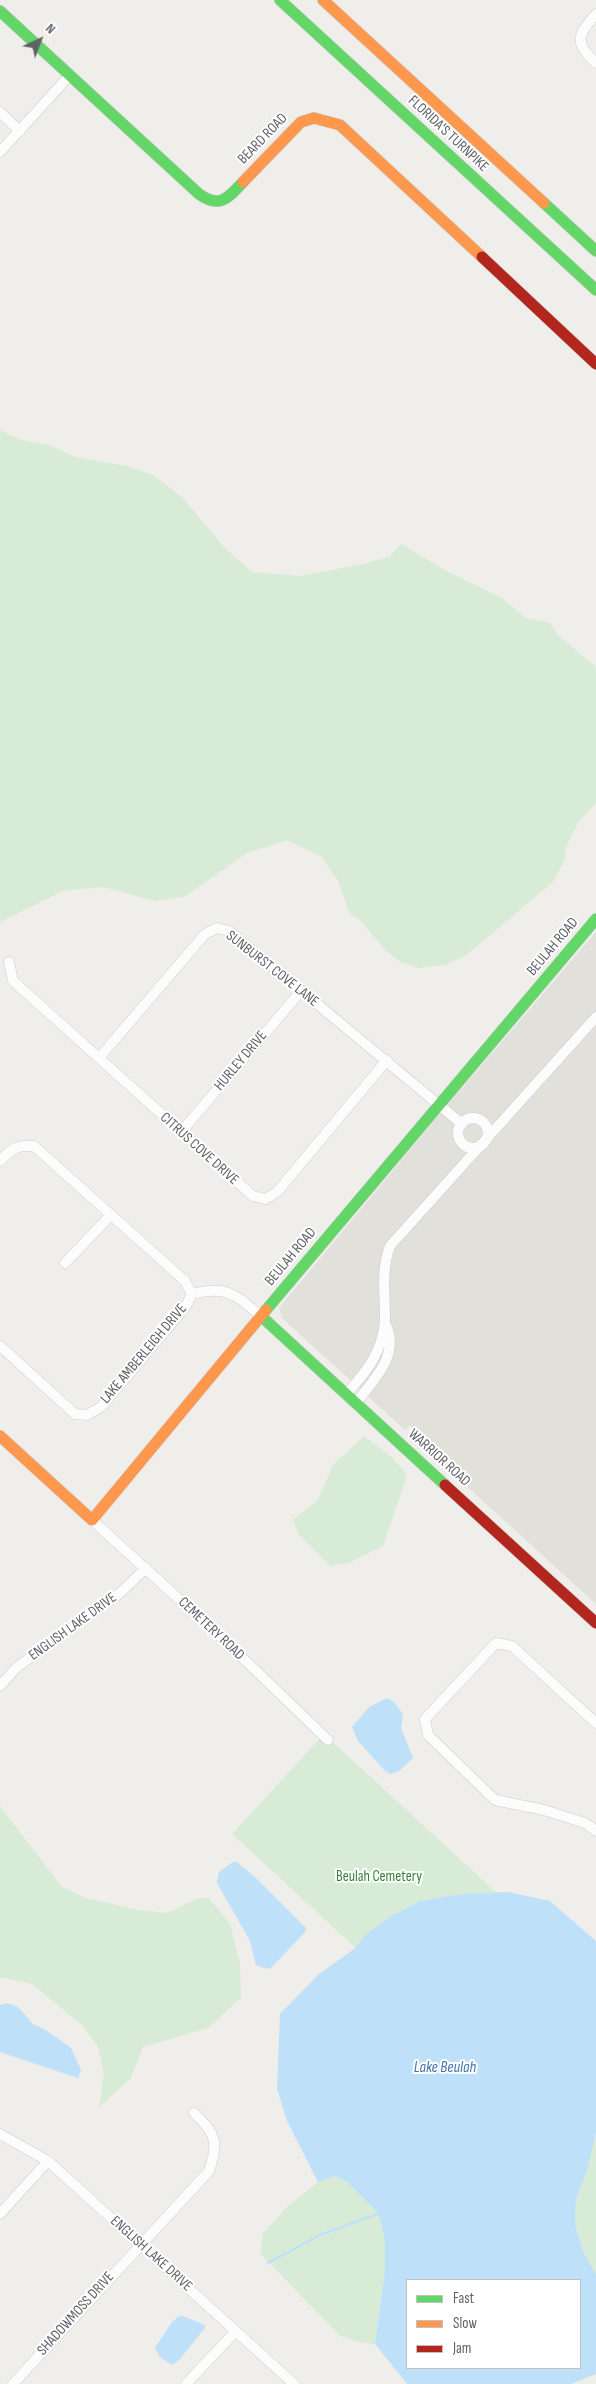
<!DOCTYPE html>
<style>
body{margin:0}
#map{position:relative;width:596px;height:2384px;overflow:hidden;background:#efeeea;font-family:"Sofia Sans Condensed",sans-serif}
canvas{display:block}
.legend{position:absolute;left:406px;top:2279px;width:175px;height:90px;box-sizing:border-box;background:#fff;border:1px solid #bfc1c3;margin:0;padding:6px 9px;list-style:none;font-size:15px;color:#5f6368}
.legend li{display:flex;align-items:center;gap:10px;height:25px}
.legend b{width:25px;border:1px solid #bfc1c3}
.north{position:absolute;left:15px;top:15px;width:50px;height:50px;-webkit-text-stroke:4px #fff;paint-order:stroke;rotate:43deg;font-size:14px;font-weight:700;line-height:20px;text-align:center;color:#5f6368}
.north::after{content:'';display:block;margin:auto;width:18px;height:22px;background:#5f6368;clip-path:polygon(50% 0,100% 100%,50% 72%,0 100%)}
</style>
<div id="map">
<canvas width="596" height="2384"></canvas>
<ul class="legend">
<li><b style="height:6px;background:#63d668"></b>Fast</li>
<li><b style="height:6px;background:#ff974d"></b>Slow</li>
<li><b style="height:6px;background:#b3261e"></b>Jam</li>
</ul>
<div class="north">N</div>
</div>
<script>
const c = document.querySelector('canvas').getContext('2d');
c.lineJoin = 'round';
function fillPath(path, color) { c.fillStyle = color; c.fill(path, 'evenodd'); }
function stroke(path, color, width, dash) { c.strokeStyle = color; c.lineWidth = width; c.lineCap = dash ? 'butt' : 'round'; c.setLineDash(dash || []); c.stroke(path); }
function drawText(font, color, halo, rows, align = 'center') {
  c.font = font + ' "Sofia Sans Condensed",sans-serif'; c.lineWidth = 4; c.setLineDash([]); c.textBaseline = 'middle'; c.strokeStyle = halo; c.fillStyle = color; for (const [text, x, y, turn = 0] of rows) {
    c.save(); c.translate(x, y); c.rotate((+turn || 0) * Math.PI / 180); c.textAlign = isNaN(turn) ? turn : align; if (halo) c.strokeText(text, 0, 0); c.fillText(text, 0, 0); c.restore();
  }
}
fillPath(new Path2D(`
 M596,932V1604L416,1440L420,1435L410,1426L405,1430L282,1318L279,1308L438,1116Z`), '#e2e0da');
fillPath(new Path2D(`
 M0,430L19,439L51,446L76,457L131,467L153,475L182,497L224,547L252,572L300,576L364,564L389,557L401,544L445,570L502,598L526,618L550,623L557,634L596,667V803L579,821L567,845L564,861L553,882L468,954L446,965L419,968L401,962L386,951L360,920L350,914L338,881L322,857L287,840L247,853L184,897L155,901L103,887L63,891L0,922Z
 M364,1436L393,1458L407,1475L383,1546L349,1563L330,1566L299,1535L293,1520L318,1500L333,1465Z
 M324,1734L525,1919L434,2020L232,1834Z
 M0,1806L61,1886L86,1898L138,1910L168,1913L198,1898H209L230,1924L240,1964L241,1998L208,2028L143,2047L131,2078L99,2107L104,2074L98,2047L82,2025L32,1984L0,1977Z
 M596,2133V2274L583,2251L575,2224L576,2199L587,2171Z
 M335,2176L347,2182L379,2214L385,2242V2270L375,2344L359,2342L340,2336L260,2253L263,2233L288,2206L318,2182Z`), '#d8ebd6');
fillPath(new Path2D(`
 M387,1698L394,1702L403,1714L401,1728L413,1758L399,1771L391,1774L386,1772L358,1741L352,1727L369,1707Z
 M233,1862H237L257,1879L306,1928L305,1932L272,1967L267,1969L256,1965L250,1941L217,1883L219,1872Z
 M508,1892L550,1901L596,1941V2133L587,2171L576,2199L575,2224L583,2251L596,2274V2374L571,2384H407L375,2344L385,2270V2242L379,2214L347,2182L335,2176L318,2182L287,2121L277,2089L280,2014L319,1974L354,1949L366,1934L391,1916L420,1901L461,1894ZM407,2280H580V2368H407Z
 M7,2003L18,2007L33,2024L46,2030L71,2048L81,2070L78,2078L0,2052V2005Z
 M179,2316H183L205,2325V2328L179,2360L172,2365L160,2357L155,2348L172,2322Z`), '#bfe0f9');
stroke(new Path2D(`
 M268,2263L320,2235L380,2213`), '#bfe0f9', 2.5);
const street = new Path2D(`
 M596,14C577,35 574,43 596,63
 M0,112L20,131
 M0,152L70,75
 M9,962L13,981L253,1196L265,1199L277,1192L387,1060
 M99,1058L205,934L217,928L229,931L462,1124
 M458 1133a15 15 0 1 1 30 0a15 15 0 1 1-30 0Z
 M181,1132L301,991
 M0,1161C11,1149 17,1145 34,1146L185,1281L192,1294L186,1306L101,1407L87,1415L75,1414L0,1346
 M65,1263L111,1215
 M192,1294C228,1285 234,1294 261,1316
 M346,1394C366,1373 384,1350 385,1319C385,1294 381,1270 390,1246L596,1017
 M356,1403C374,1379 401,1355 385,1323
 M92,1520L224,1640L328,1740
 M0,1686L17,1667L120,1593L146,1568
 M596,1723L512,1646L496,1643L425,1719L428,1735L495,1800L544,1810L585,1823L596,1831
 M0,2134L48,2161L294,2384
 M0,2214L48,2161
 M13,2384L209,2171C219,2142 216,2134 194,2113
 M186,2384L236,2331`);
const fast = new Path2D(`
 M280,0L596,290
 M0,11L199,194C220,209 228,198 243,182
 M544,203L596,251
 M266,1310L596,919
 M261,1316L445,1485`);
const slow = new Path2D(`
 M323,0L544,203
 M243,182L301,122L314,118L340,125L482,257
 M0,1436L92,1520L266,1310`);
const jam = new Path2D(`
 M482,257L596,364
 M445,1485L596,1623`);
stroke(street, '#cbcccc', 11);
stroke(fast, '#cacacb', 12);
stroke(slow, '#cacacb', 12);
stroke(jam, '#cacacb', 12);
stroke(street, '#fdfcfc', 10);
stroke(fast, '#63d668', 11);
stroke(slow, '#ff974d', 11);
stroke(jam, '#b3261e', 11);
drawText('15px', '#5f6368', '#fff', [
 ["FLORIDA'S TURNPIKE",448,134,43],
 ["BEARD ROAD",263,139,-46],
 ["BEULAH ROAD",553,947,-50],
 ["SUNBURST COVE LANE",272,969,38],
 ["HURLEY DRIVE",241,1061,-50],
 ["CITRUS COVE DRIVE",199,1149,42],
 ["BEULAH ROAD",291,1257,-50],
 ["LAKE AMBERLEIGH DRIVE",144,1354,-50],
 ["WARRIOR ROAD",439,1458,42],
 ["ENGLISH LAKE DRIVE",73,1627,-36],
 ["CEMETERY ROAD",211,1629,43],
 ["ENGLISH LAKE DRIVE",151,2254,42],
 ["SHADOWMOSS DRIVE",76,2314,-48]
]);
drawText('15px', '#348238', '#fff', [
 ["Beulah Cemetery",379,1877]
]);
drawText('italic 16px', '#4174aa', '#fff', [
 ["Lake Beulah",445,2068]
]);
</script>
